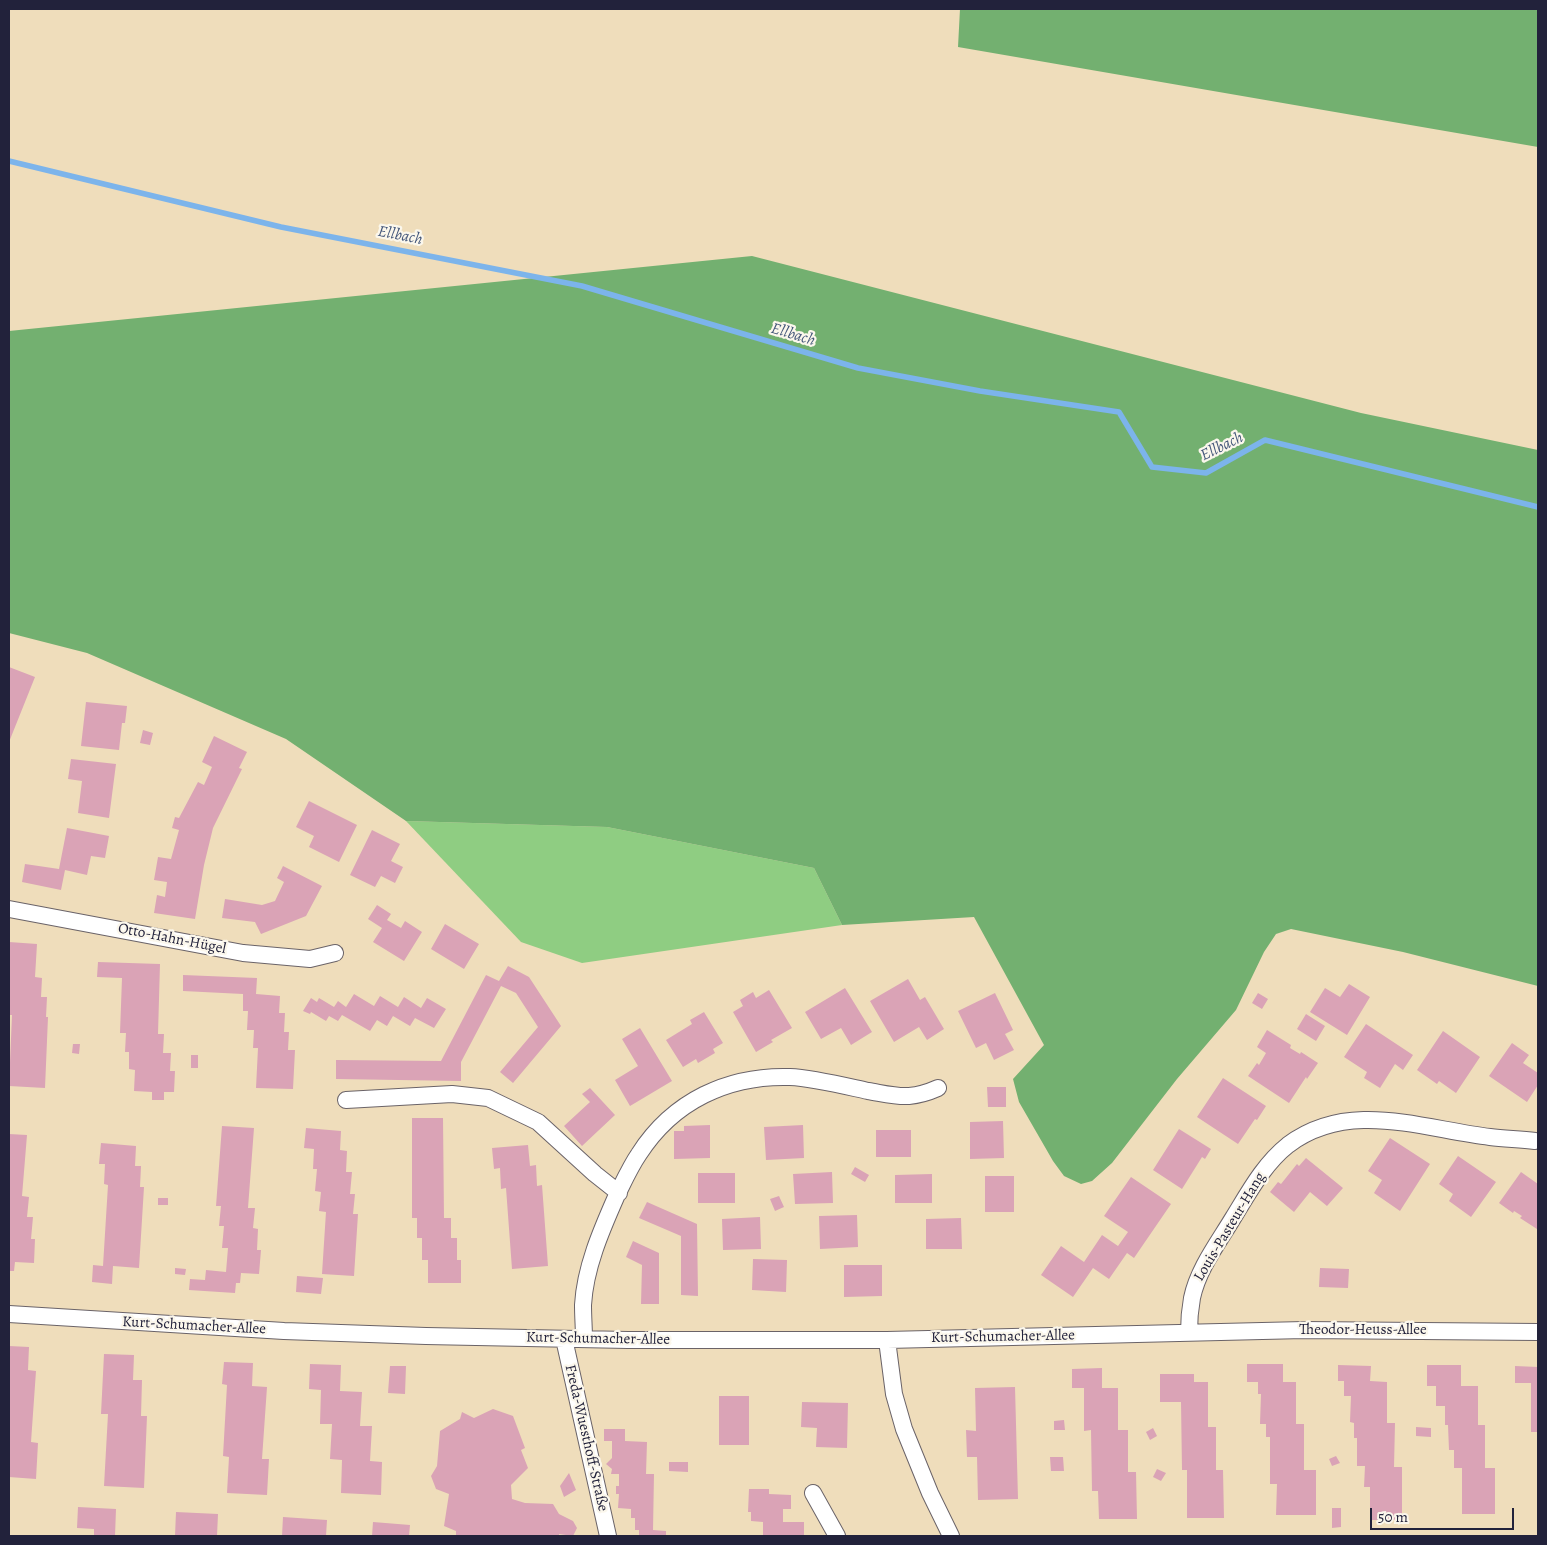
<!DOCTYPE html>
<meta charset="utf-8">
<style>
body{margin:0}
#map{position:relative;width:1547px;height:1545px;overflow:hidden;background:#efddbb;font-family:Alegreya,serif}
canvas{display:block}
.frame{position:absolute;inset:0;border:10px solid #22223b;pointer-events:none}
.scale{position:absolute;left:1370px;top:1508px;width:144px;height:22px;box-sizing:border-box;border:2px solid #22223b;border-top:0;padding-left:6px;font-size:15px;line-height:18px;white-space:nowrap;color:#22223b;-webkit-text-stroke:4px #fbf7ec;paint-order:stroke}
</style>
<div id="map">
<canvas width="1547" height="1545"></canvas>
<div class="frame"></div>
<div class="scale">50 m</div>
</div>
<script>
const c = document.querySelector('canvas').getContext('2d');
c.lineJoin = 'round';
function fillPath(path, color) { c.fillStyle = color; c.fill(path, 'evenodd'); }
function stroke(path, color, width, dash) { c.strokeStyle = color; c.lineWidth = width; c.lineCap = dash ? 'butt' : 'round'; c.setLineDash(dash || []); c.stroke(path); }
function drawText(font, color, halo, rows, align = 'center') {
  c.font = font + ' Alegreya,serif'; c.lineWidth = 4.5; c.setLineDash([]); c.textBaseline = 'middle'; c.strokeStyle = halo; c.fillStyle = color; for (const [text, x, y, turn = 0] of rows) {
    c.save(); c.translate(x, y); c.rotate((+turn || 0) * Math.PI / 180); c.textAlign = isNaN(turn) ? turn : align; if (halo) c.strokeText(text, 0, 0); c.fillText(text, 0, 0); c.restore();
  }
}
fillPath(new Path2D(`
 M406,821L607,827L814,868L842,925L582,963L521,942Z`), '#8fcd82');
fillPath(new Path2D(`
 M960,9H1538V147L958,47Z
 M752,256L1361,413L1538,450V986L1403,952L1291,929L1276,934L1264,952L1236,1010L1177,1079L1112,1163L1092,1181L1081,1184L1064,1176L1053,1161L1019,1102L1013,1079L1044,1045L974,917L842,925L814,868L607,827L406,821L286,739L87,653L9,633V331Z`), '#73b070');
stroke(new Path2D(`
 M9,161L281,227L582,286L858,368L980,391L1119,412L1152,467L1206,473L1265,440L1538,507`), '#7cb4eb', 5.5);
fillPath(new Path2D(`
 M9,667L35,677L9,742Z
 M86,702L127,706L125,723H122L119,750L81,746Z
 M143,730L153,733L150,745L140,743Z
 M214,736L247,752L239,768L242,769L213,828L204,865L195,919L154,913L157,895L165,897L167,882L154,880L158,857L171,859L179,830L172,828L175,817L179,818L198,782L204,785L212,767L202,762Z
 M71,759L116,764L109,818L78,813L82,781L68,779Z
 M309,801L357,825L339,862L309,847L314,836L296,827Z
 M67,828L109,836L105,858L91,856L87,875L65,870L61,890L22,882L25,864L59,869Z
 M372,830L400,844L391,861L403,867L395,883L381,876L375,887L350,875Z
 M283,866L322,886L306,916L261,934L255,922L222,918L225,899L262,905L275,901L284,882L277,878Z
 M377,905L391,914L387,920L401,928L405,921L422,932L404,961L373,942L382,928L368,919Z
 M445,924L479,944L464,969L431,949Z
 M9,942L37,944L35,977L42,978L41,997H47L46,1017H48L45,1088L9,1086L12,1015H9Z
 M98,962L160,964L158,1034H164L163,1053H171L170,1071H175L174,1092H164V1100H152V1092L134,1091L135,1070L129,1069V1052H125L126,1033H120L122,978L97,977Z
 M508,966L529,977L561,1026L513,1083L500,1072L538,1027L516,993L501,986L461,1062V1081L336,1079V1060L441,1061L486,975L499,981Z
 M183,975L257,978L256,994L280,996L279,1013H285L284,1032H289L288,1050H295L293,1089L256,1088L258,1048H253L254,1030H247L248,1011H243V994L183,991Z
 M908,979L920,1000L925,997L944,1029L927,1040L919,1027L894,1042L870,1001Z
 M1349,984L1370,997L1347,1035L1310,1012L1325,988L1340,997Z
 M845,988L872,1032L851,1045L841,1028L821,1039L805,1012Z
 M769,990L792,1028L771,1040L773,1042L756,1052L733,1012L743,1006L740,1000L753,992L756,998Z
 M995,993L1013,1030L1005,1034L1014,1050L994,1060L986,1043L976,1048L958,1011Z
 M1258,993L1268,999L1262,1009L1252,1003Z
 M354,994L374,1006L380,996L398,1007L404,997L421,1008L427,998L446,1009L434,1028L415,1018L410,1026L393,1016L387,1026L377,1020L370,1031L342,1015L338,1021L329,1016L326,1021L311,1012L310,1014L303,1011L311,998L317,1002L319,998L334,1007L338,1001L346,1007Z
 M704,1012L723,1043L713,1049L715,1053L698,1063L696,1059L683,1067L666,1040L692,1024L690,1020Z
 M1306,1014L1325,1026L1316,1041L1297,1029Z
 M1366,1024L1413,1055L1403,1070L1395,1064L1380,1088L1364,1078L1367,1072L1344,1057Z
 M640,1028L672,1081L630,1106L615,1080L638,1066L622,1039Z
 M1267,1030L1291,1045L1290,1048L1300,1054L1301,1052L1318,1063L1307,1079L1306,1077L1289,1103L1248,1076L1257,1063L1259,1065L1266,1053L1257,1047Z
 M1443,1031L1480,1057L1456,1093L1439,1081L1437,1084L1417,1070Z
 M1512,1043L1529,1055L1523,1063L1538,1073V1085L1527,1102L1489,1076Z
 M73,1044H80L79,1054L72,1053Z
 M191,1055H198V1068H191Z
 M1223,1078L1266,1106L1257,1120L1255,1119L1238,1144L1197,1117Z
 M987,1087H1006V1107H988Z
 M590,1088L615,1115L582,1146L564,1126L590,1102L582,1094Z
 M412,1118H443L444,1218H451V1238H457V1260H461V1283H428V1260H422V1238H417V1218H412Z
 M1003,1121L1004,1158L970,1159V1122Z
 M710,1125V1158L674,1159V1131H684V1126Z
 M803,1125L804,1158L766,1160L764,1127Z
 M222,1126L254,1128L248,1208H255L253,1228L258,1229L257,1250H261L259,1274L241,1273L240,1283H236L235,1293L189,1290L190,1279L205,1280L206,1270L226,1272L228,1248H222L224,1226H219L221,1206H216Z
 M306,1128L341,1131L340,1150L347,1151L346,1172H352L350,1194H355L353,1214H358L354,1276L322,1274L326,1212L319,1211L321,1192L315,1191L317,1169H313L314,1149L304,1148Z
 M1179,1129L1211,1149L1205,1159L1202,1157L1182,1189L1153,1170Z
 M876,1130H911V1157H876Z
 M9,1134L27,1135L22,1196L29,1197L27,1217H33L31,1239H35L34,1263L15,1262L14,1271H9Z
 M1390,1138L1430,1164L1400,1211L1374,1193L1382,1180L1368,1171Z
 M101,1143L136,1146L135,1166H141L140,1187H144L139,1268L113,1266L112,1284L92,1282L93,1265L103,1266L108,1185L104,1184L105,1164H99Z
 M528,1145L530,1166L536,1165L537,1186L542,1185L548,1266L512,1269L506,1188L501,1189L500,1168L494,1169L492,1148Z
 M1458,1156L1496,1182L1471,1217L1449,1201L1453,1194L1439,1184Z
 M1306,1158L1343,1188L1327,1206L1310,1192L1294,1212L1270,1192L1278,1182L1281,1184L1297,1164L1299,1166Z
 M855,1167L869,1175L865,1182L851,1174Z
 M832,1172L833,1203L795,1204L793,1174Z
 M1521,1172L1538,1184V1227L1537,1229L1520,1218L1522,1216L1514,1211L1513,1213L1499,1203Z
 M698,1173H735V1203H698Z
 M932,1174V1203H895V1175Z
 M985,1176H1014V1212H985Z
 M1131,1177L1171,1204L1134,1258L1127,1253L1109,1279L1093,1268L1073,1297L1041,1275L1061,1246L1084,1262L1102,1235L1118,1246L1128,1232L1104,1216Z
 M779,1196L784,1207L775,1211L770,1199Z
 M158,1198H168V1205H158Z
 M647,1202L697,1224L698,1296L681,1295V1236L639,1218Z
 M857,1215L858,1247L820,1249L819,1216Z
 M760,1217L761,1249L723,1250L722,1219Z
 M961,1218L962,1249H926V1219Z
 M633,1241L659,1253V1304H641L642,1265L626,1257Z
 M753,1259L787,1260L786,1292L752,1290Z
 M844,1265H882V1296L844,1297Z
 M175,1268L186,1269L185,1275L175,1274Z
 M1320,1268L1349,1269L1348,1288L1319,1287Z
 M297,1276L323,1278L321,1294L296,1292Z
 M9,1346L29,1347L28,1370L36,1371L31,1442L38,1443L36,1479L9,1477Z
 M104,1354L134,1355L133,1380H142L141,1416H147L144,1488L104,1486L108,1414H101Z
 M224,1362L253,1363L252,1386L267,1387L262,1459H269L267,1495L227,1493L229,1457L223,1456L227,1385L222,1384Z
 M310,1364L341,1365L340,1391L362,1392L360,1426H372L370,1461L382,1462L381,1495L341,1493L342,1460L330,1459L332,1424H320L321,1390L309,1389Z
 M1247,1364H1283V1382H1296V1424H1304V1470H1316V1515H1276L1277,1484H1270V1437H1266V1424H1260L1261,1394H1258V1382H1247Z
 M1338,1365L1371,1366L1370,1381L1387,1382V1423H1395L1394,1467H1402V1520H1370V1487H1364L1365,1466H1357V1438H1354V1423L1350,1422L1351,1396H1344V1381H1338Z
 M1427,1365H1461V1386H1478V1425H1485V1468H1495V1514H1462V1468H1454V1450H1449L1448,1425H1445V1406H1436V1386H1427Z
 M390,1366H406L405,1394L388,1393Z
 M1515,1366L1538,1367V1432H1531V1383H1515Z
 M1102,1368V1388H1118V1430H1128V1472H1136L1137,1519H1099L1098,1491H1092L1091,1430L1084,1431V1388H1072V1369Z
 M1160,1374H1194V1382H1208V1427H1216V1470H1223L1224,1518H1187V1470H1182L1181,1402H1160Z
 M1015,1387L1018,1499L978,1500L977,1457H967L966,1430L976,1431L975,1388Z
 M719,1396H749V1445H719Z
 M802,1402L848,1403L847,1448L816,1447L817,1428L801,1427Z
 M493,1409L513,1416L525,1448L521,1450L528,1468L511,1485L512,1499L525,1503L553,1504L559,1514L573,1521L577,1528L573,1536L559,1534V1536H456V1531L444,1526L449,1494L436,1489L431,1476L437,1466L440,1431L460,1419L462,1412L474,1418Z
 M1064,1420L1065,1430H1054V1421Z
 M1416,1427L1431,1428V1437L1416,1436Z
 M1153,1428L1157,1436L1150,1440L1146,1432Z
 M604,1429H625V1441L647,1442L646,1474H654L653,1530L666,1531V1536H639V1530H635V1518H631V1509L618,1508L619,1494H616V1486H619V1474H611L612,1469L606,1464L612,1458V1441H604Z
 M1336,1456L1340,1463L1332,1466L1329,1459Z
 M1050,1457H1063L1064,1471H1051Z
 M669,1462H688V1472L669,1471Z
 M1157,1469L1166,1473L1161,1481L1153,1477Z
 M569,1473L576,1490L564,1497L560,1486Z
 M749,1489H769V1494L791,1495V1509H783V1522H804V1536H763V1522L751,1521V1512H748Z
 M78,1507L116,1509L115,1536H94V1529L77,1528Z
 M1332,1508H1341V1527L1332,1528Z
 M176,1512L218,1514L217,1536H175Z
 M283,1517L327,1520L326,1536H282Z
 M373,1522L410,1525L409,1536H372Z`), '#daa3b6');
const minor = new Path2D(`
 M9,909L243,953L310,959L335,953
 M346,1100L452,1094L488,1098L538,1122L595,1174L619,1193
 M9,1314L284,1331L426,1336L628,1340H887L1304,1330L1538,1332
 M1189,1332C1189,1321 1190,1309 1192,1298C1198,1269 1218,1243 1233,1218C1249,1192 1264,1164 1288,1145C1349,1099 1422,1129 1490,1137C1505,1139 1520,1139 1535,1141
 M564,1339L608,1536
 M584,1339C584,1328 583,1317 583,1305C585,1268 601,1231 616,1197C623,1183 630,1167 639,1154C673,1101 728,1075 790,1077C813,1078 845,1086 868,1091C881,1093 896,1097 909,1096C920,1095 929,1092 938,1088
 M887,1340L894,1394L904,1429L930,1493L951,1536
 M813,1493L837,1536`);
stroke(minor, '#6a6368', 18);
stroke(minor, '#fff', 16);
drawText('15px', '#22223b', '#fbf7ec', [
 ["Otto-Hahn-Hügel",172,939,11],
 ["Louis-Pasteur-Hang",1230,1227,-59],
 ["Kurt-Schumacher-Allee",194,1326,3],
 ["Theodor-Heuss-Allee",1363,1330],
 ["Kurt-Schumacher-Allee",1003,1337,-1],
 ["Kurt-Schumacher-Allee",598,1339,1],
 ["Freda-Wuesthoff-Straße",586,1438,77]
]);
drawText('italic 16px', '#425579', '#fbf7ec', [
 ["Ellbach",400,236,11],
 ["Ellbach",793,335,17],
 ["Ellbach",1222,447,-26]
]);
</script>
